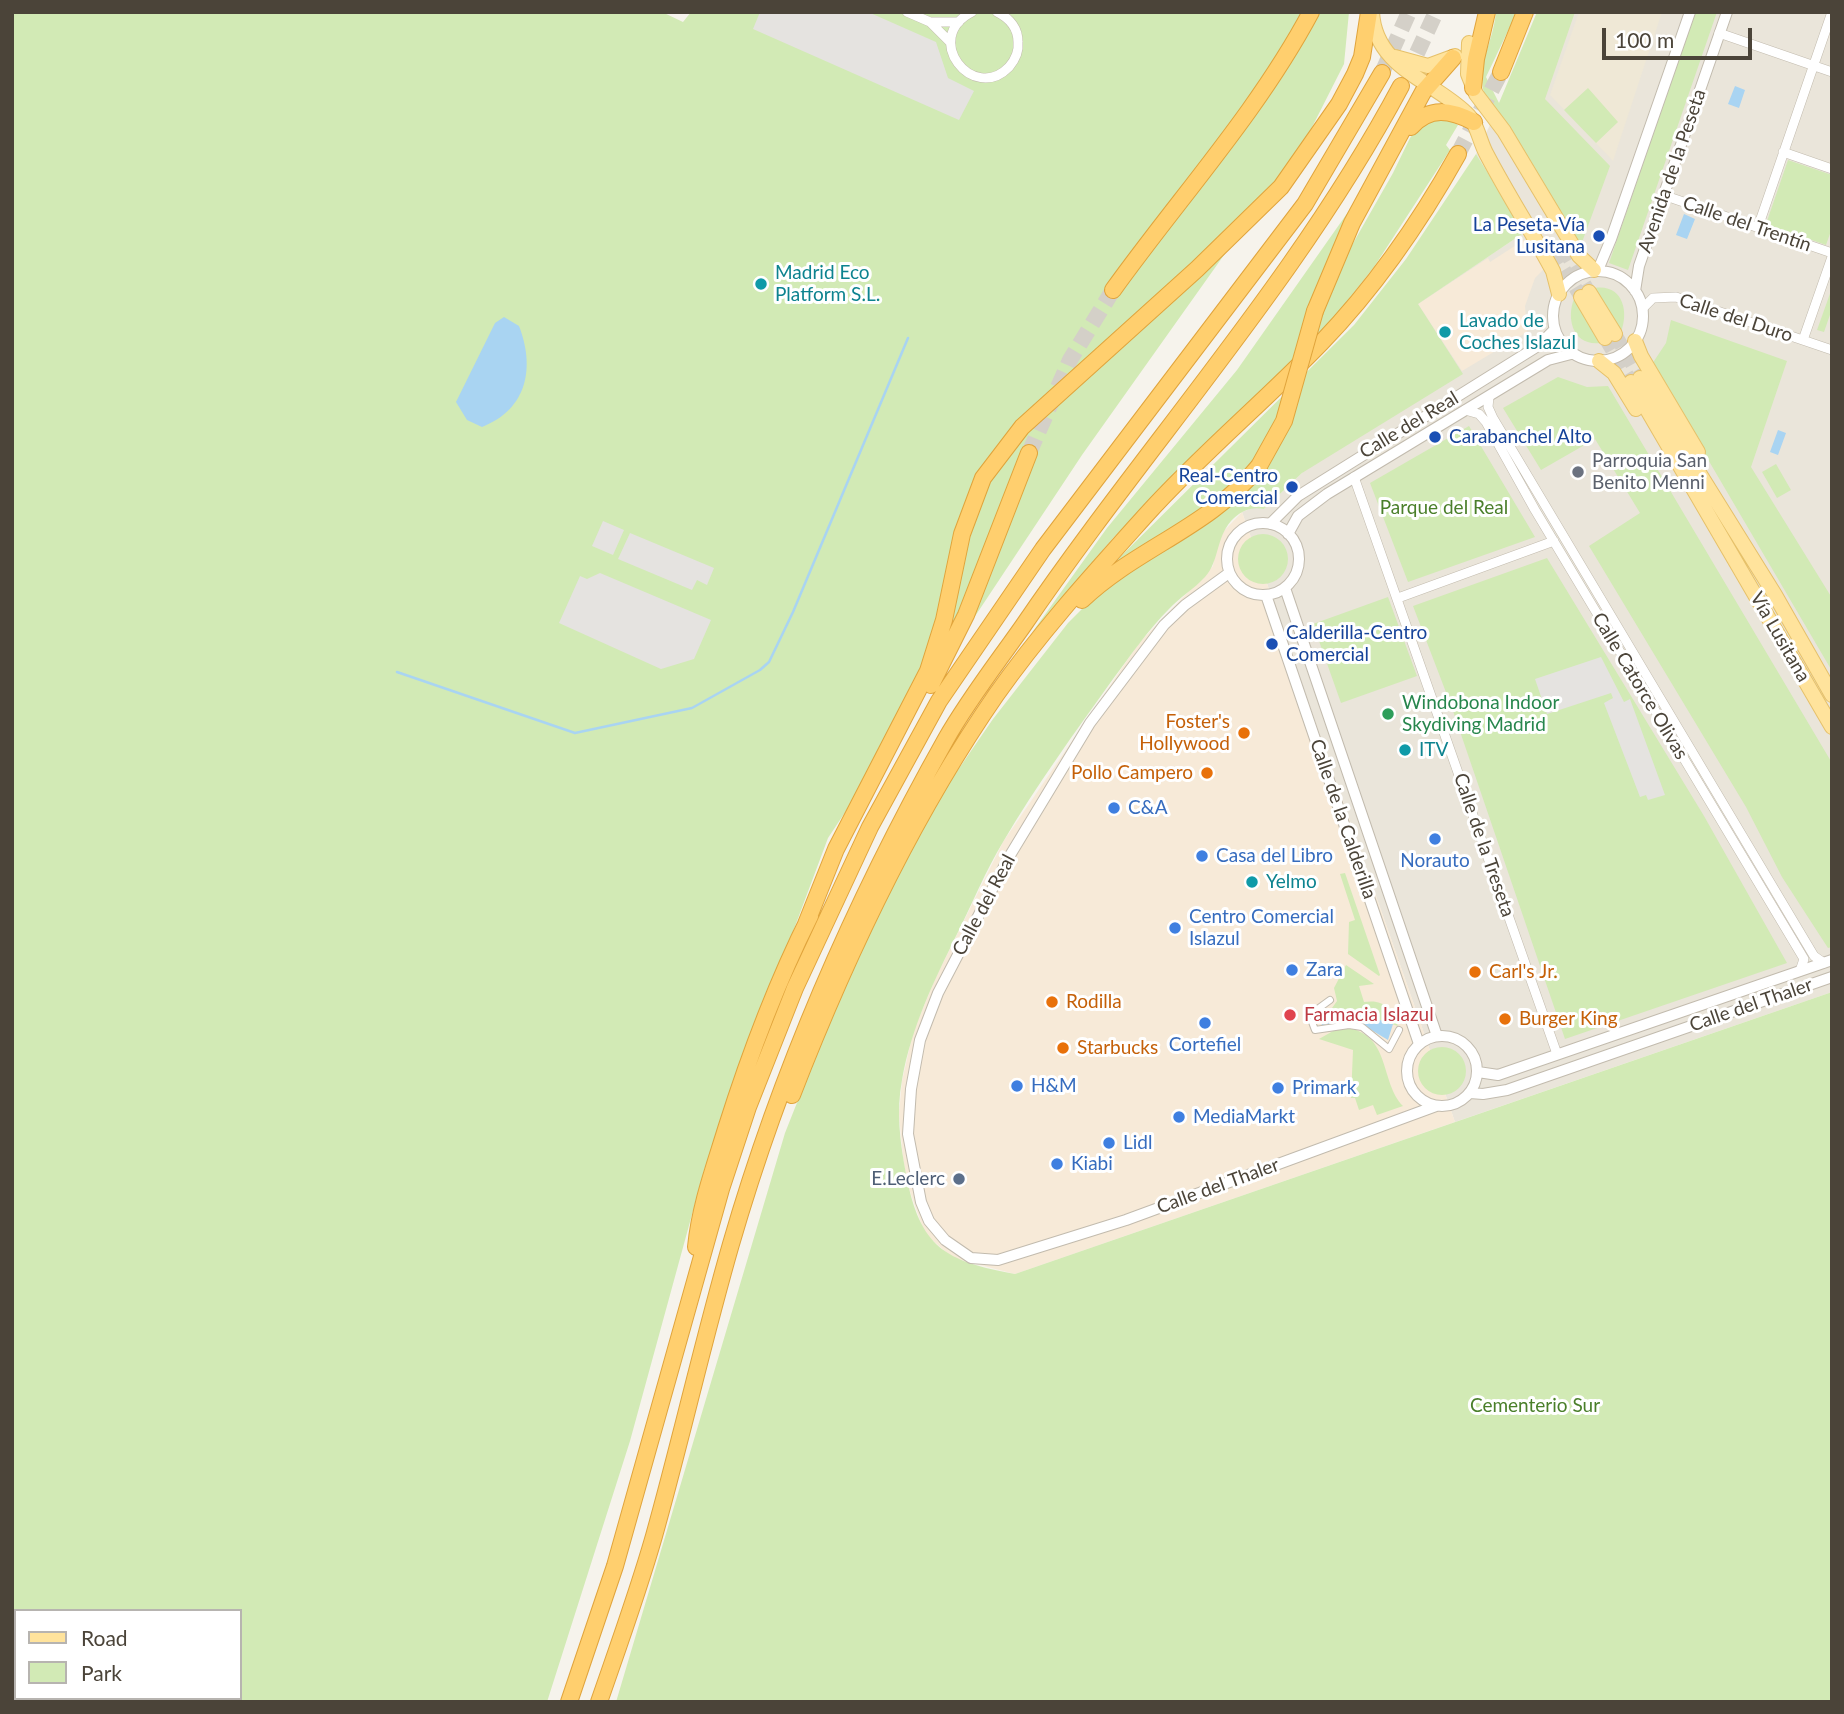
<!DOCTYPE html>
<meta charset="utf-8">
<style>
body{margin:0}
#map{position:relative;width:1844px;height:1714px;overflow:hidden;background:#f6f3ec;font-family:Lato,sans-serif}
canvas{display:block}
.frame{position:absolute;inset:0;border:14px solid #4b4439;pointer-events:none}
.legend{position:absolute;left:14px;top:1609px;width:228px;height:91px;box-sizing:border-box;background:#fff;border:2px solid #b7b4b0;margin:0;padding:9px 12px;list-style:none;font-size:21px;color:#4b4439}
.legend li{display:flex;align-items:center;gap:14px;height:35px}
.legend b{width:35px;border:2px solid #b7b4b0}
.scale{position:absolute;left:1602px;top:28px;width:150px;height:32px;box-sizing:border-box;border:4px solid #4b4439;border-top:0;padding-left:9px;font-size:21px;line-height:24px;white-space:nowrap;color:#4b4439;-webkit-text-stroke:5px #fff;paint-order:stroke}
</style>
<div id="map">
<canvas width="1844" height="1714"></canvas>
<div class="frame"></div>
<ul class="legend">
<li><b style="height:9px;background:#ffe39c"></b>Road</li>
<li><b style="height:19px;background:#d2eab5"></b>Park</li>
</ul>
<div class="scale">100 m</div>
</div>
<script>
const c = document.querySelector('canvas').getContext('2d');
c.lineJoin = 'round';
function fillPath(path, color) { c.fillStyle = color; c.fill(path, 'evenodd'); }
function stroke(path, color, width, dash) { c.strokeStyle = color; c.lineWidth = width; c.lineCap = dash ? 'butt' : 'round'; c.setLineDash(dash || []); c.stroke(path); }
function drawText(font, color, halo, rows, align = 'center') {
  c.font = font + ' Lato,sans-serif'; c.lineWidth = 6; c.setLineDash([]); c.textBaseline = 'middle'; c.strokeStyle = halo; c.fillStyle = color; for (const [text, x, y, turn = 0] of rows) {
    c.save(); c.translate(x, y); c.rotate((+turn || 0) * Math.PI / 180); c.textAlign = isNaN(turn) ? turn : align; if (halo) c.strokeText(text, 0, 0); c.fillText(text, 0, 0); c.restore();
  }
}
fillPath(new Path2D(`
 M1544,12H1832V992L1455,1122L1242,512L1255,507L1264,509L1302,473L1417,304L1525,232L1476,154Z`), '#eae5da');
fillPath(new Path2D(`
 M1524,240H1529L1545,268L1535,278L1525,306L1527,332L1462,371L1418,304L1488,258L1490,262Z
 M1242,512L1455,1122L1015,1274L953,1258L925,1234L908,1186L903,1158L899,1114L902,1081L913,1032L936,977L1003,842L1139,643L1213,566L1215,549L1223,532Z`), '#f7ead8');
fillPath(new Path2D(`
 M1579,12H1662L1613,161L1550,95Z`), '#efe8d6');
fillPath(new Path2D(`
 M12,12H662L683,22L691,12H1349L1344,64L1305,141L1082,455L828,838L705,1167L630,1441L547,1702H12ZM16,1611H240V1698H16Z
 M1496,12H1517L1486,77L1499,103L1537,12H1575L1545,99L1610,166L1581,245L1484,94C1477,61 1493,44 1496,12Z
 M1695,12H1717L1628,270L1609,263Z
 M1588,88L1618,122L1596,143L1564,110Z
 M1447,119L1458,125L1446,145L1450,150L1374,267L1327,327L1114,537L1031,634L1107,528L1237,370L1360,195L1339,232L1316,290L1335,275L1393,173L1410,138L1420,125L1430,121Z
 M1476,154L1525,232L1418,304L1463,374L1302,473L1264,509C1251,506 1240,511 1231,521C1216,538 1219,562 1205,577C1194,589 1180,597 1169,609C1148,630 1131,655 1113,679C1075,732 1036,786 1003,842C986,870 973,902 958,932C935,979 911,1027 902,1080C896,1111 900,1143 906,1174C920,1248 945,1261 1015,1274L1832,992V1702H616L785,1133L844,984L929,812L993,719L1068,623L1089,602L1130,571L1193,533L1226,509L1222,499L1105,572L1354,325L1406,259Z
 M1788,160L1832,175V228L1826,245L1766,224Z
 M1595,288C1623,284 1629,312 1621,332Z
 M1832,288V309L1824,332L1817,330Z
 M1574,299L1600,343C1573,346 1566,319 1574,299Z
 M1671,320L1787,361L1751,467L1832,598V671L1652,364L1666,343Z
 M1558,377L1587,387L1608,386L1832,763V947L1828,948L1782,877L1746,807L1589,546L1640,513L1595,439L1541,470L1503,408Z
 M1469,426L1535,537L1408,582L1370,483Z
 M1776,464L1791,490L1777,498L1762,472Z
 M1238 559a25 25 0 1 1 50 0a25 25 0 1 1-50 0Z
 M1547,558L1704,816L1787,963L1565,1039L1452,708L1413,606Z
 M1388,597L1417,676L1341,703L1313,624Z
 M1345,873L1380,975L1379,976L1348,954L1349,922L1355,920L1340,874Z
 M1346,965L1374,984L1359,986L1364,1002C1384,999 1391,1008 1398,1026L1353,1012L1333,1013L1332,1008L1337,1001L1334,988Z
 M1349,1028C1391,1037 1380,1082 1403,1106L1377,1115L1373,1105L1359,1110L1355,1098H1351L1353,1050L1319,1039L1333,1031Z
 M1418 1071a24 24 0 1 1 48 0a24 24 0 1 1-48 0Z`), '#d2eab5');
fillPath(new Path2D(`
 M760,12H868L936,42L948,78L974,91L959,120L753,29Z
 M603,521L624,530L613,555L592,546Z
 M630,533L714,568L707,585L697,580L692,590L618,559Z
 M600,573L711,620L694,659L661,669L559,623L580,576L587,579Z
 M1601,657L1624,702L1630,699L1665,795L1648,800L1646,795L1640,797L1604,703L1613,698L1611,693L1547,714L1535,679Z`), '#e5e3e0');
fillPath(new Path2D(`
 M1735,86L1745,90L1739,108L1728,104Z
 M1684,214L1695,219L1687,239L1676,235Z
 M504,317L519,326C535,367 528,409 482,427L467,420L456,402L495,323Z
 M1778,430L1786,433L1778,455L1770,452Z
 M1339,1012H1353L1393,1024L1388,1040L1353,1019L1322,1025L1319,1018Z`), '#a9d4f2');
stroke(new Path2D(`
 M397,672L575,733L692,708L760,670L769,662L793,612L908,338`), '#a9d4f2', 2.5);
stroke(new Path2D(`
 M1563,248L1589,292
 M1553,252L1581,297
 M1615,334L1640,378
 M1605,338L1631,382`), '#d4d0c8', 14, [14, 7]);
stroke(new Path2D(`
 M1382,73L1409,12
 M1407,75L1436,12
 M1458,154L1501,72
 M1029,453L1070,360L1113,290`), '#d4d0c8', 16, [16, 8]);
const pedestrian = new Path2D(`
 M1330,1000L1319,1008L1312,1022L1315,1030L1349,1025L1362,1027L1389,1049L1399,1030`);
const minor = new Path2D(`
 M907,12L930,22L950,42
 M972,12C921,38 973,104 1009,67C1015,60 1019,51 1018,42C1018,28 1009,18 997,12
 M930,22H959
 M1719,33L1832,72
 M1783,152L1832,169
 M1663,195L1832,253
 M1758,227L1832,12
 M1643,308L1653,298L1676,297L1832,350
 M1803,340L1832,257
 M1489,397L1488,407L1493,418L1814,956L1824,963
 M1465,410L1479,414L1486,422L1535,510L1798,949L1804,959L1800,971
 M1354,477L1557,1054
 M1398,598L1554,541`);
const tertiary = new Path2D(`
 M1598,270L1611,239L1690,12
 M1553 316a45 45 0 1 1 90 0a45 45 0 1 1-90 0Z
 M1635,291L1639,266L1727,12
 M1227 559a36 36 0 1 1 72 0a36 36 0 1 1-72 0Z
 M1270,524L1298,496L1538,346L1553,331
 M1288,534L1298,516L1327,494L1548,360L1571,354
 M1229,573L1185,605L1164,625L1090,723L1009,857L938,993L920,1040L911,1089L908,1134L921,1202L929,1221L945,1240L971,1258L998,1260L1126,1220L1436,1106
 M1285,588L1437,1036
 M1266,595L1419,1044
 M1407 1071a35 35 0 1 1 70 0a35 35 0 1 1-70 0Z
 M1478,1072L1498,1075L1832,960
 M1470,1093L1483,1094L1507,1090L1832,977`);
const primary = new Path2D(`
 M1372,12C1375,68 1432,80 1466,113C1478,124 1479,141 1487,155C1508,195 1532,232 1553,271L1559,294
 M1469,43L1468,74L1476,94L1504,131L1579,256L1594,270
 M1395,57L1428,66L1455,56
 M1589,292L1615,334
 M1581,297L1605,338
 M1635,341L1641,356L1698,452
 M1599,361L1614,373L1636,409
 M1640,378L1775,595L1832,695
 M1631,382L1832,727`);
const motorway = new Path2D(`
 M1501,72L1525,12
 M1473,88L1476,59L1487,12
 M1411,127C1430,106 1450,110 1474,122
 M1113,290C1179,198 1257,113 1311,12
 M1315,311L1352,223L1423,92L1453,58
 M1082,600C1138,547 1209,528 1259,466
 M931,685L966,615L1029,453
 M806,924L836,849L928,671L944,620L962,534L983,478L1022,427L1197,269L1281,187L1339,104L1355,74L1362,57L1369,12
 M792,1095C846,956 911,818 996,695C1041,631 1094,573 1146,515C1200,455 1264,402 1321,343C1375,287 1420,222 1458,154
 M696,1247C700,1206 714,1168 726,1129C749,1056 776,984 810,916
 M569,1702L615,1566L721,1189L748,1107L795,988L870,827L939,701L1043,549L1305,204L1382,73
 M599,1702C618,1647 638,1592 654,1536C681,1440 703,1341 731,1244C782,1068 856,899 946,739C968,700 997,663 1023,626C1147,444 1297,281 1401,86`);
stroke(pedestrian, '#c2bbae', 8);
stroke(minor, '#c2bbae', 10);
stroke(tertiary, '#c2bbae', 12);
stroke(primary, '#e6c16a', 16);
stroke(motorway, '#e0a43c', 18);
stroke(pedestrian, '#fff', 6);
stroke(minor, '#fff', 9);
stroke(tertiary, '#fff', 10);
stroke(primary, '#ffe39c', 14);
stroke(motorway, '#ffcf6e', 16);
const motorwayBridge = new Path2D(`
 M1259,466L1284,421L1315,311`);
stroke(motorwayBridge, '#e0a43c', 18, []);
stroke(motorwayBridge, '#ffcf6e', 16);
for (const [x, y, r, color] of [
 [1599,236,7,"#1a4fb4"],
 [761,284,7,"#0f9aa8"],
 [1445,332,7,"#0f9aa8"],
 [1435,437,7,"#1a4fb4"],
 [1578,472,7,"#6b7280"],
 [1292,487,7,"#1a4fb4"],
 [1272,644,7,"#1a4fb4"],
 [1388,714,7,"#2e9e5b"],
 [1244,733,7,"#e8710a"],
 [1405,750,7,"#0f9aa8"],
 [1207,773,7,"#e8710a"],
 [1114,808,7,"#3f7fe0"],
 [1435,839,7,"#3f7fe0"],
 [1202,856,7,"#3f7fe0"],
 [1252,882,7,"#0f9aa8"],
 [1175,928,7,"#3f7fe0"],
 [1292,970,7,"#3f7fe0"],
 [1475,972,7,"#e8710a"],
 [1052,1002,7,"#e8710a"],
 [1290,1015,7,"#e0444e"],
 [1505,1019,7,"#e8710a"],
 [1205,1023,7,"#3f7fe0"],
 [1063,1048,7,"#e8710a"],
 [1017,1086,7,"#3f7fe0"],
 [1278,1088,7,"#3f7fe0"],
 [1179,1117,7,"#3f7fe0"],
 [1109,1143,7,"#3f7fe0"],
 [1057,1164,7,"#3f7fe0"],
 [959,1179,7,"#5c6f8a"]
]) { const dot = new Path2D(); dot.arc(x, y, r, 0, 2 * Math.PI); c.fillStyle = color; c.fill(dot); stroke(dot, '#fff', 2.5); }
drawText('19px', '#4b4439', '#fff', [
 ["Avenida de la Peseta",1672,171,-71],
 ["Calle del Trentín",1747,224,19],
 ["Calle del Duro",1736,318,18],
 ["Calle del Real",1409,425,-31],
 ["Vía Lusitana",1780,637,60],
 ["Calle Catorce Olivas",1640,686,59],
 ["Calle de la Calderilla",1343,819,71],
 ["Calle de la Treseta",1484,845,71],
 ["Calle del Real",984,905,-62],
 ["Calle del Thaler",1751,1005,-19],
 ["Calle del Thaler",1218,1186,-20]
]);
drawText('19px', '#164399', '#fff', [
 ["La Peseta-Vía",1585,225],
 ["Lusitana",1585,247],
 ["Carabanchel Alto",1449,437,"left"],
 ["Real-Centro",1278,476],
 ["Comercial",1278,498],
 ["Calderilla-Centro",1286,633,"left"],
 ["Comercial",1286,655,"left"]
], 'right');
drawText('19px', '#0d838f', '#fff', [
 ["Madrid Eco",775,273],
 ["Platform S.L.",775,295],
 ["Lavado de",1459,321],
 ["Coches Islazul",1459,343],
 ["ITV",1419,750],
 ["Yelmo",1266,882]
], 'left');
drawText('19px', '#5b616d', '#fff', [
 ["Parroquia San",1592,461],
 ["Benito Menni",1592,483]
], 'left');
drawText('19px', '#4a7f2a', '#fff', [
 ["Parque del Real",1444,508],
 ["Cementerio Sur",1535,1406]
]);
drawText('19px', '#27864d', '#fff', [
 ["Windobona Indoor",1402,703],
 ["Skydiving Madrid",1402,725]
], 'left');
drawText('19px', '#c56008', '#fff', [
 ["Foster's",1230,722,"right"],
 ["Hollywood",1230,744,"right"],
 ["Pollo Campero",1193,773,"right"],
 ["Carl's Jr.",1489,972],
 ["Rodilla",1066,1002],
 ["Burger King",1519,1019],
 ["Starbucks",1077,1048]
], 'left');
drawText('19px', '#366cbe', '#fff', [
 ["C&A",1128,808],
 ["Casa del Libro",1216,856],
 ["Norauto",1435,861,"center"],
 ["Centro Comercial",1189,917],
 ["Islazul",1189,939],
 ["Zara",1306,970],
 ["Cortefiel",1205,1045,"center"],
 ["H&M",1031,1086],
 ["Primark",1292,1088],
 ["MediaMarkt",1193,1117],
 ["Lidl",1123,1143],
 ["Kiabi",1071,1164]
], 'left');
drawText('19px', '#be3a42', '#fff', [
 ["Farmacia Islazul",1304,1015]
], 'left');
drawText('19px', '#4e5e75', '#fff', [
 ["E.Leclerc",945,1179]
], 'right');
</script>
